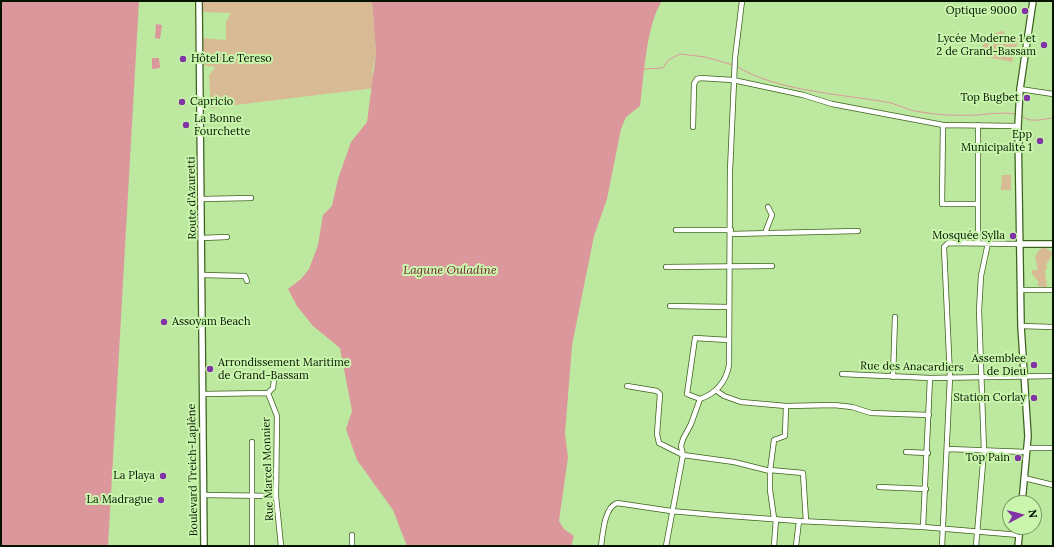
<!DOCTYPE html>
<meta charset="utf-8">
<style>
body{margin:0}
#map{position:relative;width:1054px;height:547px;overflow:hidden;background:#bce89f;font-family:Lora,serif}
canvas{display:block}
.frame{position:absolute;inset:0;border:2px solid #041200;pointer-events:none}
.north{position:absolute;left:1002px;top:495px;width:40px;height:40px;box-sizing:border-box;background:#c9f6ac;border:1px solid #7a9b67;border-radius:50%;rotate:83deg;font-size:11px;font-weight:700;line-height:16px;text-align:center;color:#041200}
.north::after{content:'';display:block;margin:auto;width:14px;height:18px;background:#8234a5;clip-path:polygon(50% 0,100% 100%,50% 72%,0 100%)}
</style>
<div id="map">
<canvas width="1054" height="547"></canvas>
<div class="frame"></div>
<div class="north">N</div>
</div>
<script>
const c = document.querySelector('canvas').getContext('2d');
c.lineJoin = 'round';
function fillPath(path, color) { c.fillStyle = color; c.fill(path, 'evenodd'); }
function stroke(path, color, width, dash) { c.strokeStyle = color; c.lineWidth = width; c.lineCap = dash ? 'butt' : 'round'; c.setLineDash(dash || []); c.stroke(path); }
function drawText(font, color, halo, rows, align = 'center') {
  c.font = font + ' Lora,serif'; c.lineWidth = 4; c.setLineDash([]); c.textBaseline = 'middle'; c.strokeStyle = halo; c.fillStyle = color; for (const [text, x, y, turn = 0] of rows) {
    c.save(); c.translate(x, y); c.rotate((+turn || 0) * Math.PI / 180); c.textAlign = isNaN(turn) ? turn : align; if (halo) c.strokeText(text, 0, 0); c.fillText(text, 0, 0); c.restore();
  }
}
fillPath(new Path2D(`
 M202,1H372L376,53L372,71L375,88L211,108L209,76L215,67L203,65L202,38L226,40V22L231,13L202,12Z
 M1003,31L1007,36L1011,35L1019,37L1012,62L978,55L988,35Z
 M1002,175H1011V190H1001Z
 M1044,247L1053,253L1046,265L1047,268L1045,271L1047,289L1037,285L1039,282L1032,274V270H1038L1035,257L1039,250Z`), '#d8bb95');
fillPath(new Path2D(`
 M1,1H139L108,546H1Z
 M372,1H662C646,25 644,77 640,106L626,117L621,129L607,199L594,236L572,345L565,434L568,457L559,521L564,529L574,536L571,546H407L393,510L357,460L346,429L352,411L340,348L313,326L297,306L288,289L301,279L309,269L318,245L323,215L332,206L338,179L351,142L367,122L376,53Z
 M156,24L162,25L160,39L155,38Z
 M152,58H159L160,68L152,69Z`), '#dc979d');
stroke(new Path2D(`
 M736,66C776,91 840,94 886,102C898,104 909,111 921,112C938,115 958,116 976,115C989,114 1003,112 1015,114
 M644,69L663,68L668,60L680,54L705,57L733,65
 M1021,115C1030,124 1040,119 1053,118`), '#dc979d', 1);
const minor = new Path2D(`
 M1020,89L1053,94
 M943,125L942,204H978
 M978,125V242
 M693,127L694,84L697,79L700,78L733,80L803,95L832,104L943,125L1018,126
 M202,199L251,198
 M676,230H731
 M765,233L772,215L768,207
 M731,234L858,231
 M202,238L227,237
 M666,267L772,266
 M202,275L245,276L247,281
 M1020,290H1053
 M670,306L729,307
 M1021,326L1053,327
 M842,374L930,378L1053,376
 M893,377L895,317
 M627,386L657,391L660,394L657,434L659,443L683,455L734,462L770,471
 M717,391L724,396L741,402L786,406L834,405L852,407L871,413L929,415
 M268,393L277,416L276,496L281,546
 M268,393L273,388L274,380
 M203,394L268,393
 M700,399L687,394L695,338L728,340
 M1027,448H1053
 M948,449L1027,452
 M906,452L928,453
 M770,470L803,473L806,521
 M1024,478L1053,485
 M879,487L926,489
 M204,495L276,496
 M774,518L770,490V471L774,440L785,436L786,406
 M923,527L930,378
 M252,546V442
 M352,546V535
 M601,546C603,533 604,508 617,503L671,511L716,515L799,521L923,527L1019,535
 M666,546L683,455L681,446L683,439L691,424L700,399C717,393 726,382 729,365L730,171L735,58L742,1
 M774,546L776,519
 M796,546L799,521
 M942,546L950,377L944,247L948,243L1019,244
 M976,546L984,451L979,310L981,276L988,243`);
const tertiary = new Path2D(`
 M199,1L204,546
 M1019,244H1053
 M1022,503L1028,436L1021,326L1018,126L1020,89L1033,1
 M1018,546L1020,527`);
stroke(minor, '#3c621d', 6);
stroke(tertiary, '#3c621d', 8);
stroke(minor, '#fff', 4.5);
stroke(tertiary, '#fff', 5.5);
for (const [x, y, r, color] of [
 [1025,11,4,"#8234a5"],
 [1044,45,4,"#8234a5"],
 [183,59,4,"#8234a5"],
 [1027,98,4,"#8234a5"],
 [182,102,4,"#8234a5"],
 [186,125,4,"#8234a5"],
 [1040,141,4,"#8234a5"],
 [1013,236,4,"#8234a5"],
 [164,322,4,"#8234a5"],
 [1034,365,4,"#8234a5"],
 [210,369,4,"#8234a5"],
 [1034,398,4,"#8234a5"],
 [1018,458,4,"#8234a5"],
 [163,476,4,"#8234a5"],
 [161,500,4,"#8234a5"]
]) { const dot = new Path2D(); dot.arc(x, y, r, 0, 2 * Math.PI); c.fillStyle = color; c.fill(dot); stroke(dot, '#c9f6ac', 1.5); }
drawText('11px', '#041200', '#c9f6ac', [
 ["Optique 9000",1017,11],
 ["Lycée Moderne 1 et",1036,39],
 ["2 de Grand-Bassam",1036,52],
 ["Hôtel Le Tereso",191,59,"left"],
 ["Top Bugbet",1019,98],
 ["Capricio",190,102,"left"],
 ["La Bonne",194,119,"left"],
 ["Fourchette",194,132,"left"],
 ["Epp",1032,135],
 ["Municipalité 1",1032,148],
 ["Mosquée Sylla",1005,236],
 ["Assoyam Beach",172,322,"left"],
 ["Assemblee",1026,359],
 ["de Dieu",1026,372],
 ["Arrondissement Maritime",218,363,"left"],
 ["de Grand-Bassam",218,376,"left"],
 ["Station Corlay",1026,398],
 ["Top Pain",1010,458],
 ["La Playa",155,476],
 ["La Madrague",153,500]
], 'right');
drawText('11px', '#041200', '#c9f6ac', [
 ["Route d'Azuretti",192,198,-91],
 ["Rue des Anacardiers",912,367,1],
 ["Rue Marcel Monnier",268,469,-92],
 ["Boulevard Treich-Laplène",193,470,-91]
]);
drawText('italic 12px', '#742332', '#c9f6ac', [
 ["Lagune Ouladine",450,271]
]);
</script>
